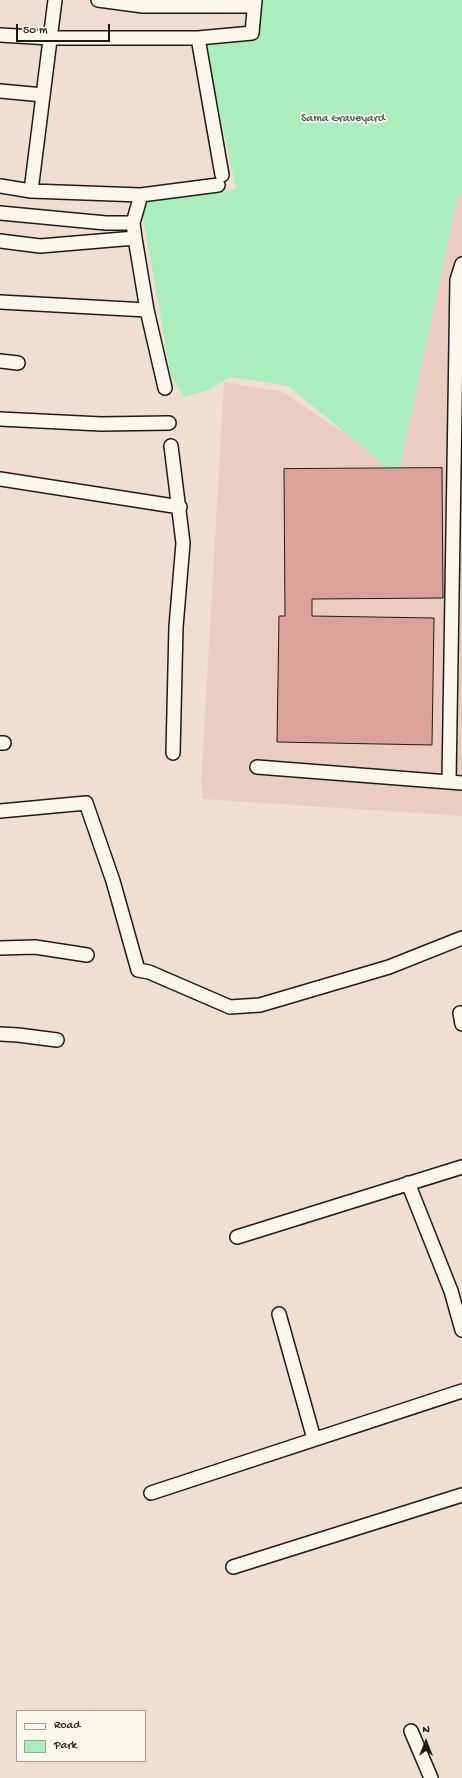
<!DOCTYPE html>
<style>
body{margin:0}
#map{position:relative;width:462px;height:1778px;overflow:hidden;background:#f1ded3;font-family:"Gochi Hand",sans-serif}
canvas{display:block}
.legend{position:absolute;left:16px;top:1710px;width:130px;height:52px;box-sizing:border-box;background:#fbf7ec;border:1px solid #a29f99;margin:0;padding:5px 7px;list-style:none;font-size:12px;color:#1c1c1c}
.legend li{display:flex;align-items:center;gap:8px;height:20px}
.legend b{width:20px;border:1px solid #a29f99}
.north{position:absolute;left:406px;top:1722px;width:40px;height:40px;-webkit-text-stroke:3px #fbf7ec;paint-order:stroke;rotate:0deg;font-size:11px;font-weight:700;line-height:16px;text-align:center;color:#1c1c1c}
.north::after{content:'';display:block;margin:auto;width:14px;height:18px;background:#1c1c1c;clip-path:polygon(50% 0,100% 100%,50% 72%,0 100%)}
.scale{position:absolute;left:16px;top:24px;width:94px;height:18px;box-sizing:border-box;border:2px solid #1c1c1c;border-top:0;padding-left:5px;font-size:12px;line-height:14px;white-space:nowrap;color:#1c1c1c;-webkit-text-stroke:3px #fbf7ec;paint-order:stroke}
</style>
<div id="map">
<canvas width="462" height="1778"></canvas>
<ul class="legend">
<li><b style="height:5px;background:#fbf7ec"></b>Road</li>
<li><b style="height:11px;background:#aaefbb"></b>Park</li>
</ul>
<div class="north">N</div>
<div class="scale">50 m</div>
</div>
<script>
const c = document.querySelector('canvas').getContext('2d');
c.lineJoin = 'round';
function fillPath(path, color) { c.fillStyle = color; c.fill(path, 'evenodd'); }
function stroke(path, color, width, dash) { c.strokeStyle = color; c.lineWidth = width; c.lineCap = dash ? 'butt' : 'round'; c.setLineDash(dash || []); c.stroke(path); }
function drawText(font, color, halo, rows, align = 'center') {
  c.font = font + ' "Gochi Hand",sans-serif'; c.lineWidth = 3.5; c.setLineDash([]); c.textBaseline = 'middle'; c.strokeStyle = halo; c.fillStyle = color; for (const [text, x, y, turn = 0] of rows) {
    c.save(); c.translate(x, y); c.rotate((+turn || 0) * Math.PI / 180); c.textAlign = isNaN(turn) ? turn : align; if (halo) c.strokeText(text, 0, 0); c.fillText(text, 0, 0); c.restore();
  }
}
fillPath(new Path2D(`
 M462,42V816L203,799L201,784L224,382L283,392L341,431Z`), '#eaccc1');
fillPath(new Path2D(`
 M261,0H462V193L457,199L398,476L288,386L231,377L208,390L184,397L171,376L141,207L143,203L154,196L236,189L206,51L210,41L253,36Z`), '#aaefbb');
const building = new Path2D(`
 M442,468L443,598L312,599V616L434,618L432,745L277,742L279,616H285L284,469Z`);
fillPath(building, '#dba298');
stroke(building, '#1c1c1c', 1);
const minor = new Path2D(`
 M98,0L143,6H254
 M0,35L50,38H198
 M0,91L43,95
 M222,175L198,38L252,33L255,0
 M0,186L31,191L141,195L218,185
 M31,191L55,0
 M141,195L133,223L135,238L147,310L165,388
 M0,213L106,223H133
 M0,241L40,246L135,238
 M462,264L457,280L449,782L462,783
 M0,302L147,310
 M0,361L18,363
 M0,419L101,424L169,423
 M171,446L183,543L176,627L173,753
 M0,479L180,507
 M0,743H4
 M257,767L449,782
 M0,811L86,803L113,881L138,970L149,972L230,1007L260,1005L389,967L462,938
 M0,948L35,947L87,955
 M460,1013L462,1024
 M0,1034L18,1035L57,1040
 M408,1183L451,1291L462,1330
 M237,1237L462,1167
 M279,1314L314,1439
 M151,1493L462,1391
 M233,1567L462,1495
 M411,1731L431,1778`);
stroke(minor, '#1c1c1c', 16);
stroke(minor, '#fbf7ec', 13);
drawText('12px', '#475b4c', '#fbf7ec', [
 ["Sama Graveyard",343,119]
]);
</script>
